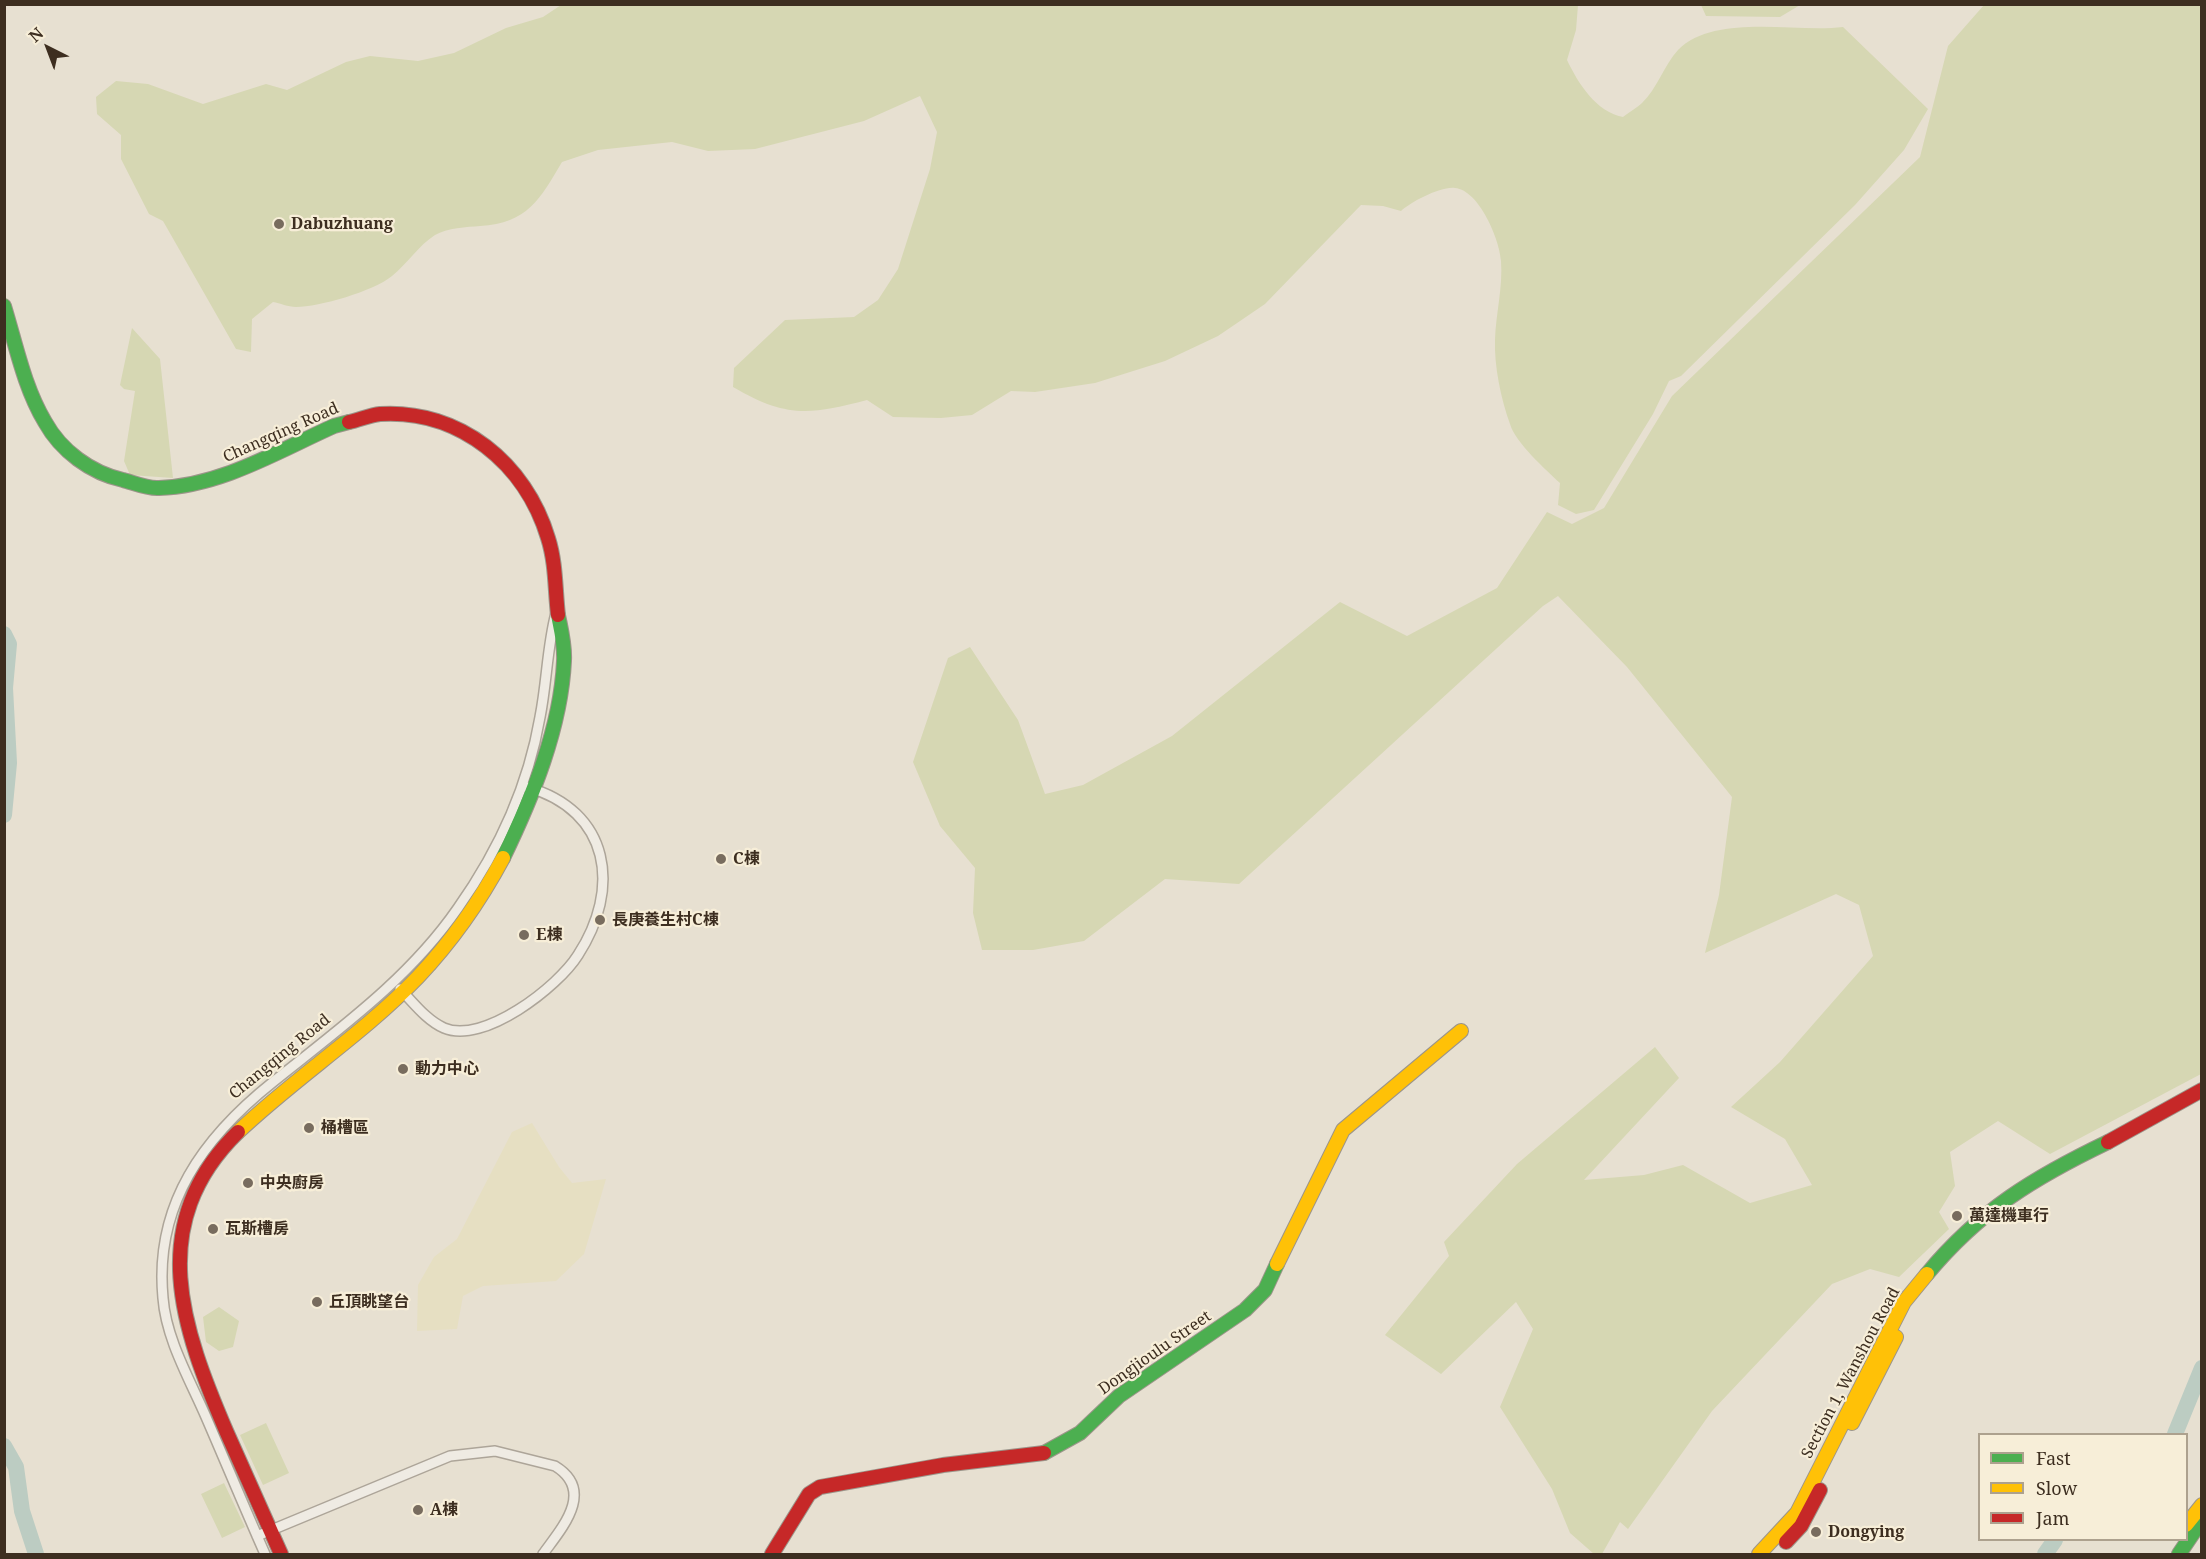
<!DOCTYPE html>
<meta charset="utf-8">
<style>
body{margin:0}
#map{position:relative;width:2206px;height:1559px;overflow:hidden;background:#e7e0d1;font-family:"Noto Serif",serif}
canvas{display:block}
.frame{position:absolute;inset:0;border:6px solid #3d2e20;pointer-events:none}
.legend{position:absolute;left:1978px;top:1433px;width:210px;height:108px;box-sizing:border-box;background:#f7eed8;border:2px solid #ada18e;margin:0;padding:8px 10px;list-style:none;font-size:18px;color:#3d2e20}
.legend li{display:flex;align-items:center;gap:12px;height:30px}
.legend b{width:30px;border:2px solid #ada18e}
.north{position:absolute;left:18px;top:18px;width:60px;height:60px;-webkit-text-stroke:4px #f7eed8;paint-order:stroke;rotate:318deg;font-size:16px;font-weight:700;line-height:24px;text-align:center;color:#3d2e20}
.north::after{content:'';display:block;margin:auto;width:21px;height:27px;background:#3d2e20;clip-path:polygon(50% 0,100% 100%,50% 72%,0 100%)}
</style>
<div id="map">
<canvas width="2206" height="1559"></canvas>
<div class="frame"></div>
<ul class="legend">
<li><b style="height:8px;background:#4caf50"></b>Fast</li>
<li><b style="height:8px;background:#ffc107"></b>Slow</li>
<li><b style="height:8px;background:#c62828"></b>Jam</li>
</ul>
<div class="north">N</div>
</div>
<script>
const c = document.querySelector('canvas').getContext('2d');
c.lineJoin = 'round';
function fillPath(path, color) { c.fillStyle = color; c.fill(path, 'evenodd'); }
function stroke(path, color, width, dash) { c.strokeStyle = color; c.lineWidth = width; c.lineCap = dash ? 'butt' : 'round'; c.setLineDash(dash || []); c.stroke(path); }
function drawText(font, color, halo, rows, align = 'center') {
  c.font = font + ' "Noto Serif","Noto Sans TC",serif'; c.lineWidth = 4.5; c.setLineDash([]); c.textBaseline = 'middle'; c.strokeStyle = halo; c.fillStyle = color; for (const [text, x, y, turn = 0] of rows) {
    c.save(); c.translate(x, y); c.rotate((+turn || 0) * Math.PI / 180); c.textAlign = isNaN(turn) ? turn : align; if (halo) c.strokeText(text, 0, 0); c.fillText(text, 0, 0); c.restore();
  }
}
fillPath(new Path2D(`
 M532,1123L559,1167L572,1183L606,1179L584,1254L556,1281L483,1286L463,1296L457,1329L417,1331L418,1285L434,1257L457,1239L512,1132Z`), '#e6dfc2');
fillPath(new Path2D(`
 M1578,5L1576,30L1567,60C1578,83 1596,112 1623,117C1629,112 1637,108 1642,103C1657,89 1664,65 1678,50C1715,13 1795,33 1843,27L1928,109L1904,150L1855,205L1681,376L1669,381L1653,414L1594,510L1576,514L1558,505L1560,483C1546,470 1515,442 1510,424C1501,399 1494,366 1495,339C1496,313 1503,287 1501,261C1500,240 1479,190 1455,188C1441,186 1411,202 1401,211L1383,206L1361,205L1265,304L1218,336L1165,361L1095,383L1035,392L1011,391L972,415L941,418L893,417L867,400C809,415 786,418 733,387L734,368L785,320L854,317L878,300L898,269L930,169L937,132L920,96L864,121L755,149L708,151L672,142L598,150L562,162C540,199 528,223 480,226C467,227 447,228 435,235C418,246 407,264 392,276C374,291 319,307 296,307C288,307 280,303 273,302L252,319L251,352L236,349L163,221L149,214L121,159V135L97,114L96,97L116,81L148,84L203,104L266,84L287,90L346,62L370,56L418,61L454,53L506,28L543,17L561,5Z
 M1701,5H1800L1780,17L1706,16Z
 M1984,5H2201V1074L2050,1154L1998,1121L1950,1152L1955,1186L1939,1212L1949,1229L1899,1277L1870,1269L1832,1284L1712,1411L1628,1529L1620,1522L1602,1554H1594L1570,1533L1552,1489L1500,1407L1533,1329L1516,1302L1441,1374L1385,1335L1449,1256L1444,1242L1517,1164L1655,1047L1679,1078L1584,1180L1644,1175L1683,1165L1750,1203L1812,1185L1785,1139L1731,1107L1780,1062L1873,956L1859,905L1836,894L1705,953L1719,895L1732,797L1627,667L1558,596L1543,606L1239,884L1165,879L1084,941L1033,950H982L973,913L975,868L940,826L913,762L948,658L970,647L1018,720L1045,794L1083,785L1172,736L1340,602L1407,636L1497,588L1547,512L1572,524L1604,508L1672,396L1920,157L1948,46Z
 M132,328L160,359L173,478L130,475L124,461L135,391L124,389L120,385Z
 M219,1307L239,1321L233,1347L219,1351L206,1342L203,1317Z
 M266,1423L289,1473L263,1485L240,1435Z
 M224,1483L245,1527L222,1538L201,1494Z`), '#d6d7b3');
stroke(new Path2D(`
 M4,634L9,644L5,688L9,763L4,815
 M2175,1434L2202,1368
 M4,1446L16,1467L22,1511L36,1554
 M2045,1554L2055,1540`), '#bcccc2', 16);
const street = new Path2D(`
 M400,989C413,1002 426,1020 444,1028C483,1045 558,987 578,955C621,889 611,811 527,787
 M257,1536L450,1456L495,1451L555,1466C596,1491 561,1529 543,1554
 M265,1554C245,1509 226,1463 206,1417C190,1380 166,1339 163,1298C154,1204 204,1137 273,1082C339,1029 409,979 458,908C499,850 528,787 540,717C547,682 547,647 556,613`);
const fast = new Path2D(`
 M4,306C16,345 24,387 45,422C61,451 91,473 123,480C134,483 148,489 159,488C221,486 278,451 334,426L349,422
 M503,858C532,798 561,728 564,661C565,645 561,630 558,615
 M1927,1274C1980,1210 2035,1177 2108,1142
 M1044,1453L1080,1433L1119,1396L1245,1310L1265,1290L1277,1264
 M2179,1554L2202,1520`);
const slow = new Path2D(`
 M238,1132C296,1077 363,1034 418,977C452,941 480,901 503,858
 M1277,1264L1343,1130L1461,1031
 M1852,1423L1896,1337
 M2186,1525L2202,1505
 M1759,1554L1797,1513L1904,1302L1927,1274`);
const jam = new Path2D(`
 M349,422C359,420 370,415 380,414C460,409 526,464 548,538C556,563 555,589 558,615
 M238,1132C144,1224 182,1328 227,1433C245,1473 263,1514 281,1554
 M2108,1142L2202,1090
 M1786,1542L1801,1526L1820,1490
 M772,1554L809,1494L820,1487L943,1465L1044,1453`);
stroke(street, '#ada599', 12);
stroke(fast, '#9c958a', 16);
stroke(slow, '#9c958a', 16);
stroke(jam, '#9c958a', 16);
stroke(street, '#efebe3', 9);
stroke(fast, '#4caf50', 14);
stroke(slow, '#ffc107', 14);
stroke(jam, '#c62828', 14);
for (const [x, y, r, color] of [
 [279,224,6,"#786c5e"],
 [721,859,6,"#786c5e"],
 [600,920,6,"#786c5e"],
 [524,935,6,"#786c5e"],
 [403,1069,6,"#786c5e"],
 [309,1128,6,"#786c5e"],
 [248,1183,6,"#786c5e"],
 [1957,1216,6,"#786c5e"],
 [213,1229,6,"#786c5e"],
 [317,1302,6,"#786c5e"],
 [418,1510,6,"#786c5e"],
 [1816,1532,6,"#786c5e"]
]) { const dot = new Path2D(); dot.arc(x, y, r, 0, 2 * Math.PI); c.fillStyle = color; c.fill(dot); stroke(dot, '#f7eed8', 2); }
drawText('bold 16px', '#3d2e20', '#f7eed8', [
 ["Dabuzhuang",291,224],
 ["C棟",733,859],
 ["長庚養生村C棟",612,920],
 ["E棟",536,935],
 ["動力中心",415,1069],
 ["桶槽區",321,1128],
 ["中央廚房",260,1183],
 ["萬達機車行",1969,1216],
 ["瓦斯槽房",225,1229],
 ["丘頂眺望台",329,1302],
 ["A棟",430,1510],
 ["Dongying",1828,1532]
], 'left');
drawText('16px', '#3d2e20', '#f7eed8', [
 ["Changqing Road",281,433,-24],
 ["Changqing Road",280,1057,-39],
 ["Dongjioulu Street",1155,1353,-35],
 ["Section 1, Wanshou Road",1851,1373,-62]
]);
</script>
